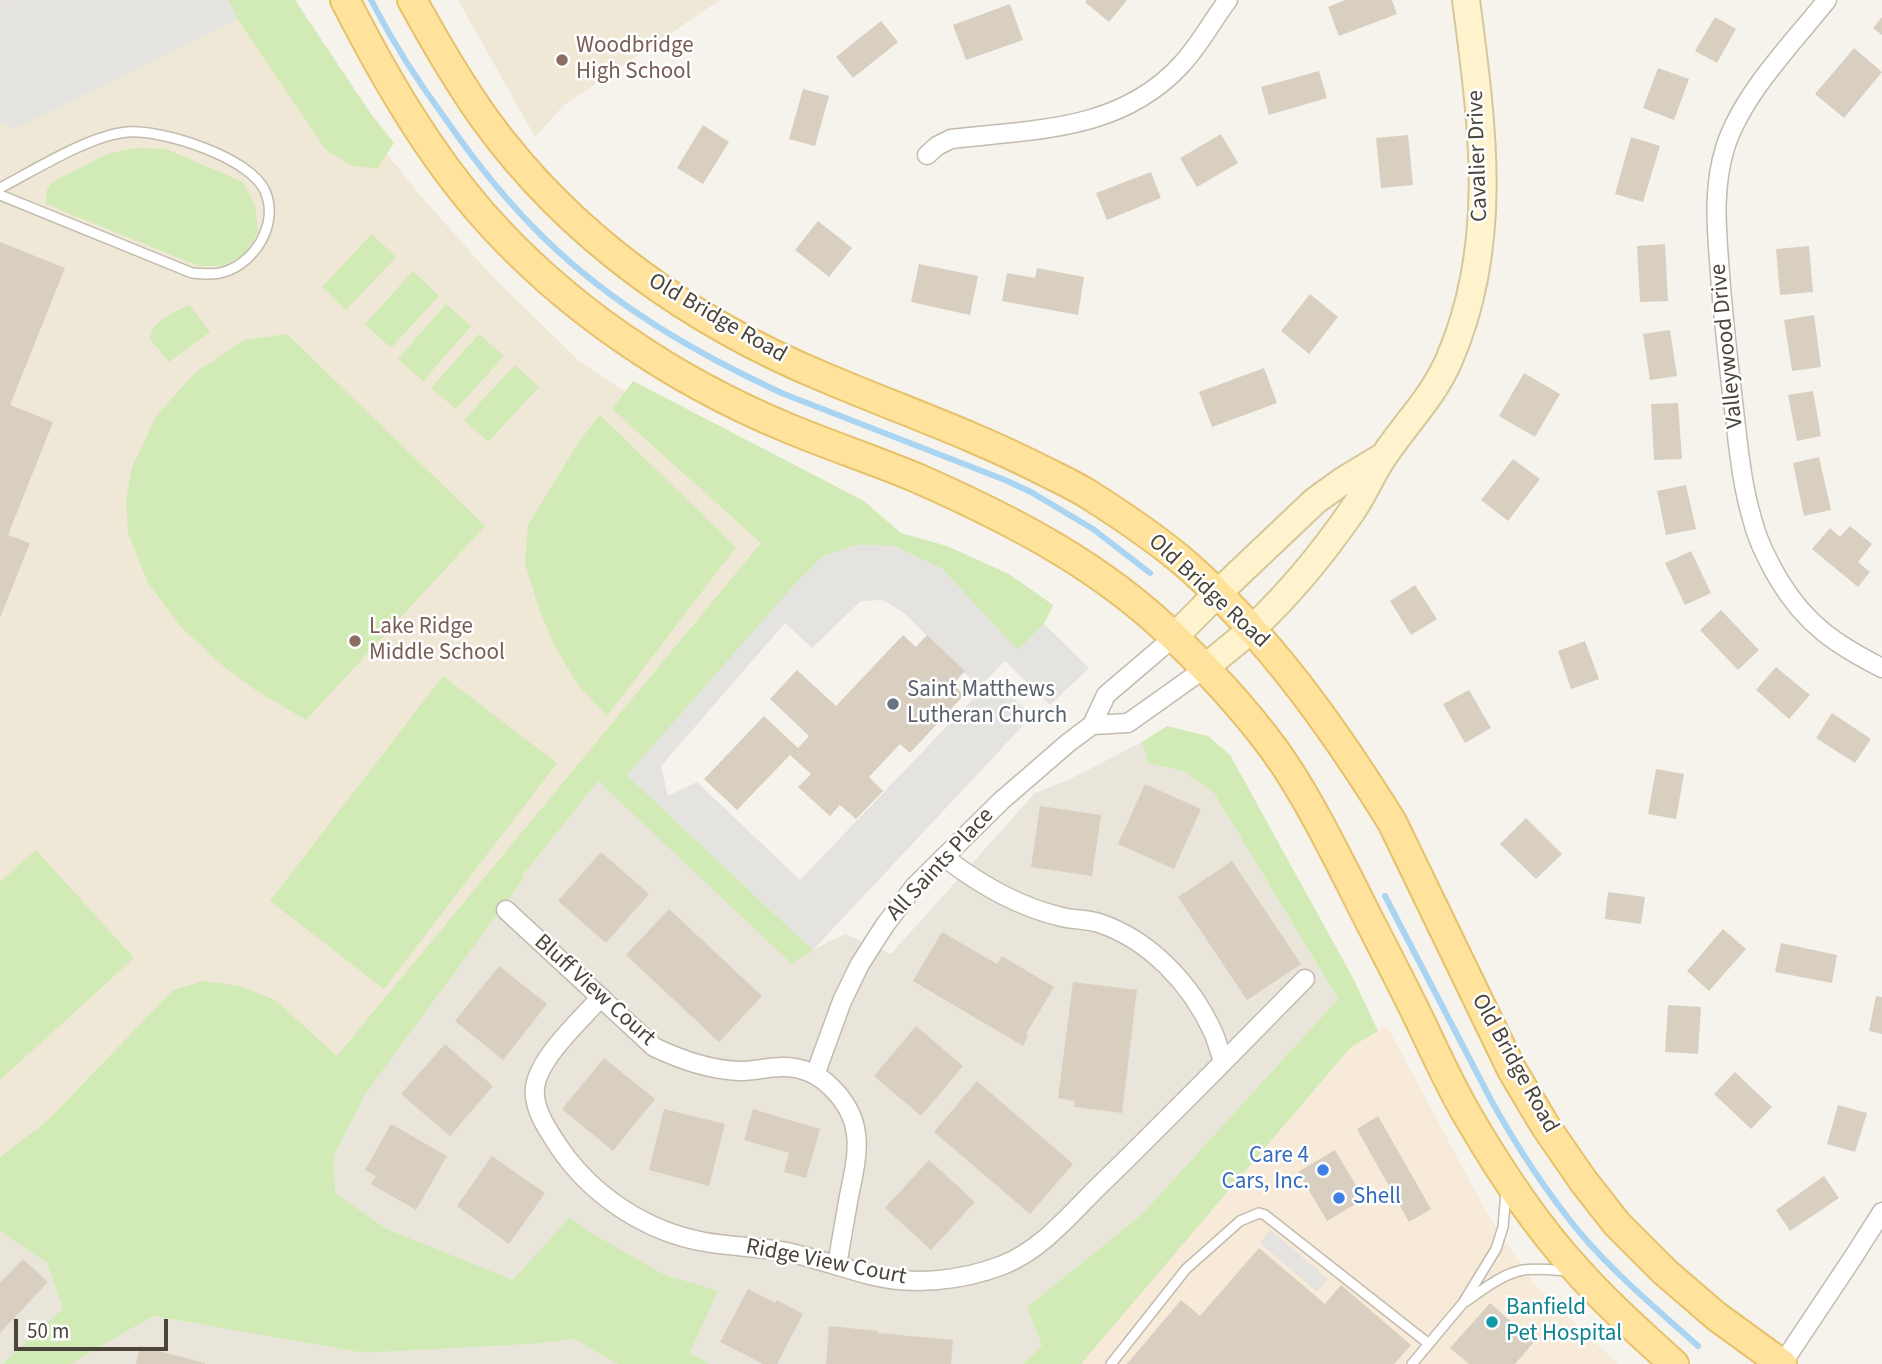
<!DOCTYPE html>
<style>
body{margin:0}
#map{position:relative;width:1882px;height:1364px;overflow:hidden;background:#f6f3ec;font-family:"Source Sans 3",sans-serif}
canvas{display:block}
.scale{position:absolute;left:14px;top:1319px;width:154px;height:32px;box-sizing:border-box;border:4px solid #4b4439;border-top:0;padding-left:9px;font-size:21px;line-height:24px;white-space:nowrap;color:#4b4439;-webkit-text-stroke:5px #fff;paint-order:stroke}
</style>
<div id="map">
<canvas width="1882" height="1364"></canvas>
<div class="scale">50 m</div>
</div>
<script>
const c = document.querySelector('canvas').getContext('2d');
c.lineJoin = 'round';
function fillPath(path, color) { c.fillStyle = color; c.fill(path, 'evenodd'); }
function stroke(path, color, width, dash) { c.strokeStyle = color; c.lineWidth = width; c.lineCap = dash ? 'butt' : 'round'; c.setLineDash(dash || []); c.stroke(path); }
function drawText(font, color, halo, rows, align = 'center') {
  c.font = font + ' "Source Sans 3",sans-serif'; c.lineWidth = 5; c.setLineDash([]); c.textBaseline = 'middle'; c.strokeStyle = halo; c.fillStyle = color; for (const [text, x, y, turn = 0] of rows) {
    c.save(); c.translate(x, y); c.rotate((+turn || 0) * Math.PI / 180); c.textAlign = isNaN(turn) ? turn : align; if (halo) c.strokeText(text, 0, 0); c.fillText(text, 0, 0); c.restore();
  }
}
fillPath(new Path2D(`
 M1142,742L1148,763L1183,771L1214,793L1338,999L1141,1215L1027,1307L1043,1347L1023,1364H710L689,1353L387,1229L335,1193L334,1156L366,1093L524,878L522,876L604,773L804,954L845,934L891,954L1035,793L1070,779Z
 M0,1230L47,1263L63,1308L2,1364H0Z
 M153,1316L364,1353L531,1344L574,1339L618,1364H71Z`), '#eae5da');
fillPath(new Path2D(`
 M1387,1026L1488,1215L1536,1287L1618,1364H1081L1350,1048Z`), '#f7ead8');
fillPath(new Path2D(`
 M0,0H292L342,99L420,195L490,274L579,361L746,471L816,508L522,876L524,878L366,1093L162,1002L48,1120L0,1157Z
 M458,0H720L564,105L535,137Z`), '#efe8d6');
fillPath(new Path2D(`
 M228,0H295L371,114L394,143L377,169L350,165L326,150L238,20Z
 M135,148L166,149L243,182L255,205L258,233L245,254L223,266H199L46,204V192L51,183L107,154Z
 M372,234L396,257L346,310L322,287Z
 M413,271L439,296L391,348L365,324Z
 M446,304L471,326L423,381L398,359Z
 M188,305L191,307L210,332L169,362L150,339C151,321 174,313 188,305Z
 M287,334L485,526L306,720L257,691L223,666L180,626L148,583L128,533L126,501L132,467L157,415L195,373L244,340Z
 M479,334L504,356L456,409L431,388Z
 M515,365L539,387L488,442L464,420Z
 M633,381L864,501L901,533L947,546L1009,574L1053,605L1044,624L1018,651L942,569L894,546L857,545L627,775L813,950L792,964L598,781L522,876L524,878L366,1093L334,1156L335,1193L387,1229L513,1280L570,1217L588,1231L665,1275L718,1291L689,1353L710,1364H618L574,1339L531,1344L364,1353L153,1316L71,1364H2L63,1308L47,1263L0,1231V1157L48,1120L173,990L204,981L240,986L275,1000L337,1056L761,543L612,409Z
 M600,415L736,547L607,716L578,685L554,645L538,606L525,563L528,525L580,440Z
 M443,676L557,763L384,989L270,901Z
 M1167,726L1208,736L1230,755L1353,978L1378,1031L1350,1048L1081,1364H1023L1042,1346L1027,1307L1141,1215L1338,999L1214,793L1183,771L1148,763L1142,742Z
 M36,850L134,958L0,1080V882Z`), '#d2eab5');
fillPath(new Path2D(`
 M5,0H228L238,20L14,129L0,123V2Z
 M857,545L894,546L942,569L1018,650L1044,624L1089,668L1050,705L1005,661L979,687L904,613L883,600L861,601L812,648L785,623L661,766L668,796L697,782L800,880L993,678L1032,716L813,950L627,775L793,586L823,556Z
 M1270,1230L1328,1279L1317,1292L1260,1243Z`), '#e5e3e0');
stroke(new Path2D(`
 M371,0C393,43 418,82 447,121C476,163 508,203 545,239C614,306 697,354 784,394L1005,480L1031,492L1093,529L1150,573
 M1385,896L1491,1100C1517,1147 1547,1193 1581,1234C1616,1275 1658,1310 1698,1346`), '#a9d4f2', 6);
fillPath(new Path2D(`
 M1087,0H1127L1109,22L1085,2Z
 M1345,0H1392L1397,14L1339,36L1328,7Z
 M1010,4L1023,40L966,60L953,25Z
 M1715,17L1736,29L1717,63L1695,51Z
 M1882,17V35L1873,28Z
 M881,21L898,42L853,78L836,57Z
 M1854,48L1882,72L1844,118L1815,94Z
 M1658,68L1689,79L1674,120L1643,108Z
 M1319,71L1327,98L1269,115L1261,87Z
 M803,89L829,96L815,146L789,139Z
 M703,125L729,142L703,184L677,168Z
 M1221,134L1238,163L1197,187L1180,158Z
 M1408,135L1413,185L1381,188L1376,138Z
 M1631,137L1660,146L1643,202L1615,194Z
 M1151,172L1161,198L1107,220L1096,193Z
 M818,221L852,248L829,277L795,250Z
 M0,242L65,268L10,405L53,422L8,535L30,543L0,618Z
 M1665,244L1668,301L1640,302L1637,246Z
 M1809,246L1813,292L1780,295L1776,249Z
 M919,264L978,276L970,315L911,302Z
 M1037,268L1084,277L1078,315L1002,301L1007,273L1035,278Z
 M1310,294L1338,317L1309,354L1281,331Z
 M1814,315L1821,367L1792,371L1784,320Z
 M1670,330L1677,376L1650,380L1643,334Z
 M1264,368L1277,403L1212,427L1199,392Z
 M1524,373L1560,394L1535,437L1499,416Z
 M1813,391L1821,436L1797,441L1788,395Z
 M1678,403L1682,459L1654,460L1651,404Z
 M1819,457L1831,510L1804,516L1793,463Z
 M1513,459L1540,479L1508,521L1481,500Z
 M1686,485L1696,529L1666,535L1657,491Z
 M1850,526L1872,544L1858,562L1870,572L1858,587L1812,549L1830,528L1840,537Z
 M1691,551L1711,593L1685,605L1665,563Z
 M1415,585L1437,619L1411,635L1390,601Z
 M1721,610L1759,650L1738,670L1700,630Z
 M903,635L916,647L927,635L965,671L953,684L964,695L910,753L900,744L869,777L883,791L856,819L840,805L830,816L798,787L811,774L790,755L737,810L704,779L764,716L798,748L809,736L770,699L797,670L836,706Z
 M1585,641L1599,679L1571,689L1558,651Z
 M1776,667L1810,695L1789,719L1756,690Z
 M1469,690L1491,728L1465,743L1443,704Z
 M1832,713L1871,739L1855,763L1816,738Z
 M1656,769L1684,774L1676,819L1648,814Z
 M1145,784L1201,809L1174,869L1118,844Z
 M1040,806L1101,815L1092,876L1031,867Z
 M1526,818L1562,854L1536,879L1500,844Z
 M601,852L649,894L606,943L558,901Z
 M1232,861L1301,964L1247,1000L1178,897Z
 M1608,892L1645,897L1641,924L1605,919Z
 M669,909L762,996L719,1042L626,955Z
 M1723,929L1746,949L1709,991L1687,971Z
 M942,932L997,964L1002,956L1054,987L1026,1034L1028,1036L1023,1046L913,981Z
 M1781,943L1837,955L1832,983L1775,972Z
 M499,966L547,1004L503,1060L455,1021Z
 M1073,982L1137,990L1122,1113L1074,1107L1075,1101L1058,1098Z
 M1876,996L1882,997V1034L1869,1031Z
 M1668,1005L1701,1007L1698,1054L1665,1052Z
 M916,1026L963,1066L921,1116L874,1076Z
 M445,1044L493,1086L450,1136L401,1094Z
 M604,1058L655,1099L613,1151L562,1109Z
 M1735,1072L1772,1107L1751,1129L1714,1094Z
 M977,1081L1073,1164L1030,1214L934,1132Z
 M1838,1105L1867,1113L1855,1152L1827,1144Z
 M664,1109L725,1124L709,1186L649,1170Z
 M753,1109L820,1129L806,1178L784,1172L789,1153L744,1140Z
 M1378,1116L1431,1209L1409,1222L1357,1129Z
 M391,1124L447,1156L416,1210L371,1184L376,1176L365,1170Z
 M1335,1150L1364,1199L1327,1221L1298,1172Z
 M492,1156L545,1193L509,1244L457,1206Z
 M929,1160L975,1202L931,1250L885,1208Z
 M1824,1176L1839,1198L1790,1231L1776,1210Z
 M1259,1248L1325,1304L1341,1285L1411,1345L1394,1364H1127L1181,1300L1200,1316Z
 M23,1259L48,1282L0,1333V1283Z
 M748,1289L775,1303L777,1300L803,1314L777,1364H763L720,1342Z
 M1490,1303L1534,1342L1515,1364H1469L1450,1348Z
 M829,1326L878,1331V1333L953,1340L951,1364H826Z
 M140,1346L205,1363V1364H136Z`), '#d8cfc1');
const lane = new Path2D(`
 M0,188C35,170 88,136 127,132C161,129 250,157 265,191C279,223 256,262 224,272C214,275 203,274 192,273L0,195
 M1465,1302C1482,1290 1502,1274 1523,1270C1538,1268 1554,1270 1568,1271
 M1111,1364L1186,1269L1240,1221L1259,1213L1265,1215L1429,1344
 M1412,1364L1463,1303L1496,1249L1503,1227L1506,1192`);
const street = new Path2D(`
 M1827,0C1792,44 1742,94 1725,148C1712,190 1717,232 1720,274C1723,317 1728,359 1733,401C1738,442 1741,483 1753,522C1758,542 1768,561 1779,580C1806,625 1837,645 1882,668
 M927,155L937,146L951,139C1034,129 1119,132 1181,65C1199,46 1212,21 1228,0
 M1092,725L1128,723L1204,669
 M944,857C979,884 1018,907 1062,917C1074,920 1087,919 1099,923C1150,940 1191,984 1213,1032C1217,1041 1220,1052 1223,1062
 M506,910L654,1047C681,1060 709,1070 740,1071C754,1071 768,1067 783,1067C801,1067 818,1074 831,1087C866,1121 858,1153 849,1196C845,1219 841,1242 837,1265
 M601,997C581,1020 538,1058 535,1088C533,1110 548,1130 559,1147C592,1196 647,1232 705,1242C733,1247 763,1247 791,1253C818,1259 843,1268 870,1275C913,1286 961,1281 1003,1265C1043,1249 1072,1212 1102,1183C1171,1116 1238,1047 1305,979
 M815,1075L842,1001L860,964L885,925L914,887L1001,801L1068,743L1092,725L1106,695L1174,637
 M1782,1364L1854,1256L1882,1212`);
const secondary = new Path2D(`
 M1174,637L1217,594L1315,501L1344,480L1382,457
 M1204,669C1220,655 1237,642 1253,628C1290,593 1323,553 1352,511C1364,494 1372,473 1384,456C1406,423 1433,397 1449,360C1500,243 1482,122 1466,0`);
const primary = new Path2D(`
 M345,0C384,76 427,151 483,215C565,308 674,381 788,428C831,446 874,460 917,478C1010,519 1102,566 1175,638C1215,677 1254,719 1285,765C1310,803 1331,845 1352,886C1375,933 1400,979 1423,1027C1438,1059 1453,1092 1472,1123C1502,1174 1535,1224 1575,1268C1605,1302 1640,1333 1674,1364
 M412,0C434,40 457,80 484,118C569,236 692,323 826,378C899,409 974,435 1044,471C1060,479 1076,486 1091,496C1124,517 1157,539 1187,565C1270,638 1334,729 1392,822L1512,1070L1546,1127L1584,1182L1617,1224L1665,1272L1716,1316L1782,1364`);
stroke(lane, '#c2bbae', 12);
stroke(street, '#c2bbae', 21);
stroke(secondary, '#d6c79b', 30);
stroke(primary, '#e6c16a', 32);
stroke(lane, '#fff', 9);
stroke(street, '#fff', 18);
stroke(secondary, '#fff3cd', 26);
stroke(primary, '#ffe39c', 28);
for (const [x, y, r, color] of [
 [562,60,7,"#8d6e63"],
 [355,641,7,"#8d6e63"],
 [893,704,7,"#6b7280"],
 [1323,1170,7,"#3f7fe0"],
 [1339,1198,7,"#3f7fe0"],
 [1492,1322,7,"#0f9aa8"]
]) { const dot = new Path2D(); dot.arc(x, y, r, 0, 2 * Math.PI); c.fillStyle = color; c.fill(dot); stroke(dot, '#fff', 2.5); }
drawText('23px', '#785e54', '#fff', [
 ["Woodbridge",576,47],
 ["High School",576,73],
 ["Lake Ridge",369,628],
 ["Middle School",369,654]
], 'left');
drawText('23px', '#4b4439', '#fff', [
 ["Cavalier Drive",1479,156,-92],
 ["Old Bridge Road",717,319,30],
 ["Valleywood Drive",1728,346,-96],
 ["Old Bridge Road",1208,592,43],
 ["All Saints Place",941,865,-47],
 ["Bluff View Court",594,991,42],
 ["Old Bridge Road",1514,1064,61],
 ["Ridge View Court",826,1263,11]
]);
drawText('23px', '#5b616d', '#fff', [
 ["Saint Matthews",907,691],
 ["Lutheran Church",907,717]
], 'left');
drawText('23px', '#366cbe', '#fff', [
 ["Care 4",1309,1157],
 ["Cars, Inc.",1309,1183],
 ["Shell",1353,1198,"left"]
], 'right');
drawText('23px', '#0d838f', '#fff', [
 ["Banfield",1506,1309],
 ["Pet Hospital",1506,1335]
], 'left');
</script>
